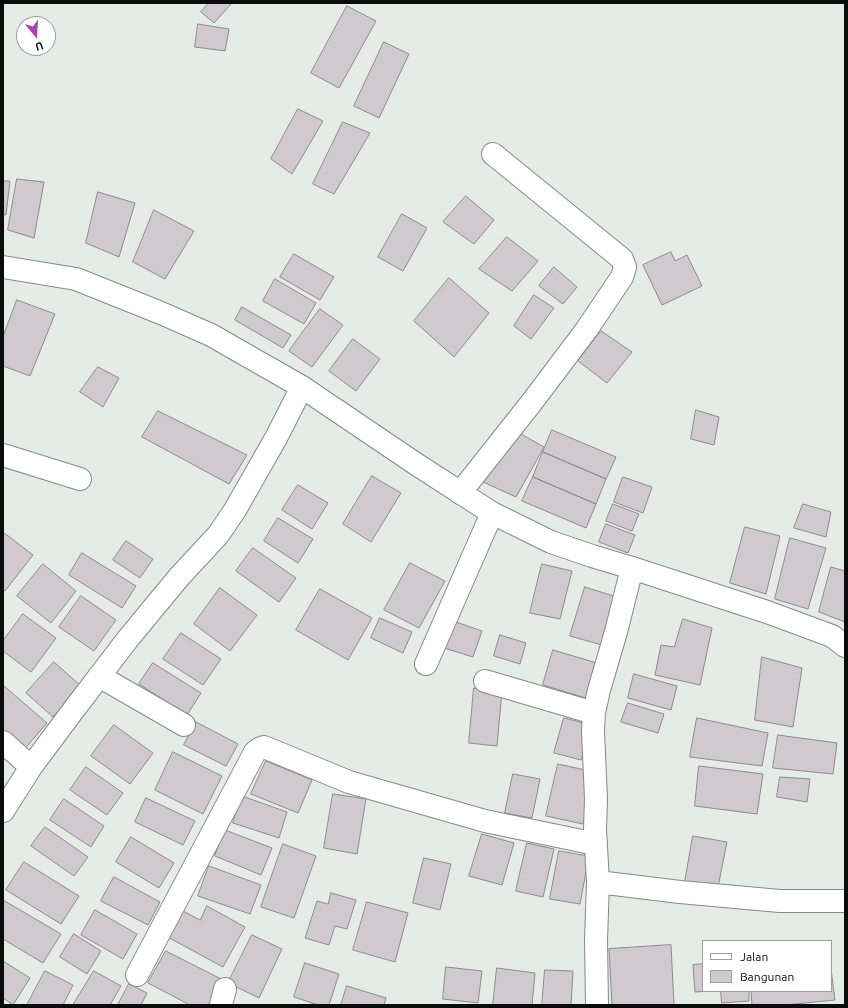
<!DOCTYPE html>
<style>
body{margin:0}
#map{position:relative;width:848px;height:1008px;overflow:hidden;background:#e6ebe7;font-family:Ubuntu,sans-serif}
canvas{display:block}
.frame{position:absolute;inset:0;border:4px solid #0a0c0b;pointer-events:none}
.legend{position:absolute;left:702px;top:940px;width:130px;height:52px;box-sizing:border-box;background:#fff;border:1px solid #9d9e9d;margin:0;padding:5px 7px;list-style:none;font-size:12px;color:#0a0c0b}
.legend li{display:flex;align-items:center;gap:8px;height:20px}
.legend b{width:20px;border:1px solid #9d9e9d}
.north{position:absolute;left:16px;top:16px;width:40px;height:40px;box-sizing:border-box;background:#fff;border:1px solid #9d9e9d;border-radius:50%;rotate:162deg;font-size:11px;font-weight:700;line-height:16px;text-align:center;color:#0a0c0b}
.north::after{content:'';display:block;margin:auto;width:14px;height:18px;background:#a843a7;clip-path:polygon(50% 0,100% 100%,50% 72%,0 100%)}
</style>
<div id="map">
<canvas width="848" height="1008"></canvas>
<div class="frame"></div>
<ul class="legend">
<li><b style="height:5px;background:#fff"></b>Jalan</li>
<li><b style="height:11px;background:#cecace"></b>Bangunan</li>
</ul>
<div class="north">U</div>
</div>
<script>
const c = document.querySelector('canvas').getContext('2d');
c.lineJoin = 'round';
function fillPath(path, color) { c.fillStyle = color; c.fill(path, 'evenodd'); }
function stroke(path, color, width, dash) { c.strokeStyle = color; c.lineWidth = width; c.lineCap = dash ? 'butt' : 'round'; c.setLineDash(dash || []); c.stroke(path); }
const building = new Path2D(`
 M209,3H232L214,23L201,12Z
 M347,6L376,21L339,88L311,73Z
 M198,24L229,29L225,51L195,47Z
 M384,42L409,54L379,118L354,106Z
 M298,109L323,121L292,174L271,159Z
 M343,122L370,133L334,194L313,184Z
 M17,179L44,182L34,238L8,230Z
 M3,181H10L6,215L3,214Z
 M98,192L135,203L119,257L86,243Z
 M466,196L494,220L474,244L443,222Z
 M154,210L194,231L165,279L133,262Z
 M402,214L427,228L403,271L378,257Z
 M507,237L538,261L512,291L479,269Z
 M671,252L675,261L687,255L702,286L662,305L643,265Z
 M294,254L334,277L320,300L280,277Z
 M554,267L577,287L563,304L539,286Z
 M449,278L489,313L454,357L414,321Z
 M275,279L316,303L304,324L263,301Z
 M534,295L554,308L531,339L514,326Z
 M17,300L55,314L30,376L3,366V337Z
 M242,307L291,335L283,348L235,320Z
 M320,309L343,325L312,367L289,351Z
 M601,331L632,352L607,383L578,361Z
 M353,339L380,359L356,391L329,371Z
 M98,367L119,378L103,407L80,392Z
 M696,410L719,417L714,445L691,439Z
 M158,411L247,455L229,484L142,437Z
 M514,430L544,447L516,497L483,482Z
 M552,430L616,457L606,479L543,452Z
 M543,452L606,479L596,504L533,477Z
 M372,476L401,493L371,542L343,524Z
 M533,477L596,504L586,528L522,501Z
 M623,477L652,487L643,513L614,502Z
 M298,485L328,503L312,529L282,510Z
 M613,504L639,514L632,531L606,521Z
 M803,504L831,512L826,537L794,528Z
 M278,518L313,539L298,563L264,541Z
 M606,524L635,535L628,553L599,542Z
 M745,527L780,536L766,594L730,583Z
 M3,532L33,555L5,591L3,590Z
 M790,538L826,548L808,609L775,599Z
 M126,541L153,559L140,578L113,560Z
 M253,548L296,578L279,602L236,571Z
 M82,553L136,586L122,608L69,575Z
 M410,563L445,581L419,628L384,610Z
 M43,564L76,591L51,623L17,596Z
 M542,564L572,571L560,619L530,613Z
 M831,567L845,571V622L819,612Z
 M585,587L623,599L609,647L570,636Z
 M220,588L257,615L230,651L194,624Z
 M320,589L372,618L348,660L296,630Z
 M81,596L116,620L94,651L59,627Z
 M23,614L56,638L31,672L3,651V641Z
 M380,618L412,632L403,653L371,638Z
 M683,619L712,628L700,685L655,675L661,645L674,647Z
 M453,621L482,631L473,657L444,648Z
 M181,633L221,659L203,685L163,659Z
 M500,635L526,643L520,664L494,656Z
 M553,650L597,663L586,698L543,685Z
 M762,657L802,668L793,727L755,720Z
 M54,662L81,686L53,717L26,693Z
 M153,663L201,693L187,715L139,684Z
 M634,674L677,686L671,710L628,698Z
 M4,686L47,723L22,752L3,736Z
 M474,688L502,691L497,746L469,743Z
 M628,703L664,714L658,733L621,722Z
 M564,718L592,725L581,760L554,753Z
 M697,718L768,733L762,766L690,757Z
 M196,722L238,744L226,766L184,745Z
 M114,725L153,753L130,784L91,756Z
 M778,735L837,743L833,774L773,768Z
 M173,752L222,776L203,814L155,790Z
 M266,761L312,780L298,813L251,794Z
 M558,764L594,772L583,824L546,816Z
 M699,766L763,774L757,814L695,806Z
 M86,767L123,793L107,815L70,790Z
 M513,774L540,779L532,818L505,813Z
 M780,777L810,779L807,802L777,797Z
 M333,794L366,799L357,854L324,848Z
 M242,796L287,812L279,838L233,823Z
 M146,798L195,821L183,845L135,822Z
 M64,799L104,826L91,847L50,820Z
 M45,827L88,857L74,876L31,846Z
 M225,830L272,848L261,875L215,856Z
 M482,834L514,843L502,885L469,876Z
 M693,836L727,842L718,887L685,882Z
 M131,837L174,863L159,888L116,862Z
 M527,843L554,849L543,897L516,891Z
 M283,844L316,856L294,918L261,907Z
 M559,851L589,856L580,904L550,899Z
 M424,858L451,864L440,910L413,903Z
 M24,862L79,896L61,924L6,890Z
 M209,866L261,885L250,914L198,896Z
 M114,877L160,902L148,925L101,901Z
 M331,893L356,900L347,929L335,926L329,945L305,938L317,901L328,904Z
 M3,900L61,934L43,963L3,939Z
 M367,902L408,913L395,962L353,950Z
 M207,906L245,927L223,967L164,935L179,909L200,920Z
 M95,910L137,934L123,959L81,935Z
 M74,934L101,951L87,974L60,957Z
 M252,935L282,949L259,998L228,983Z
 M671,945L674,1005H612L609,949Z
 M166,951L223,980L209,1005H190L148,983Z
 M3,961L30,978L13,1005L3,998Z
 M305,963L339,974L329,1005H318L294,997Z
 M703,964V991H710L695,992L693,965Z
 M446,967L482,971L478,1003L443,999Z
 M497,968L535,973L532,1005H493Z
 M831,969L835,1000L785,1005H752L751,991H831Z
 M545,970L573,971L571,1005H542Z
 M45,971L73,985L63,1005H27Z
 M94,971L121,986L110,1005H73Z
 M129,984L147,993L141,1005H118Z
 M347,986L386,998L384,1005H341Z
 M721,991H749V1001L722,1003Z`);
fillPath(building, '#cecace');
stroke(building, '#8d898d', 1);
const street = new Path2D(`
 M3,455L80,479
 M460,493L532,402L587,329L622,277L625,267L622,259L493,154
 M426,664L492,513
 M99,676L184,725
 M485,681L594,713
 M3,742L31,767
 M3,811L31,767L72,712L127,640L179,577L218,535L235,510L276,438L302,387
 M598,882L595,829L596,799L593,731L594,713L599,690L616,632L632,568
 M137,975L255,752L259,749L264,747L349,782L485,821L596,844
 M221,1005L225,989
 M597,1005L596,940L598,882L680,892L780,901H845`);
const secondary = new Path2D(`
 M3,267L76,279L161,313L211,335L302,387L416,464L492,513L551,542L592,556L632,568L767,612L832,636L845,646`);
stroke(street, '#868a87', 24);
stroke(secondary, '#868a87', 24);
stroke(street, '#fff', 22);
stroke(secondary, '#fff', 22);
</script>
